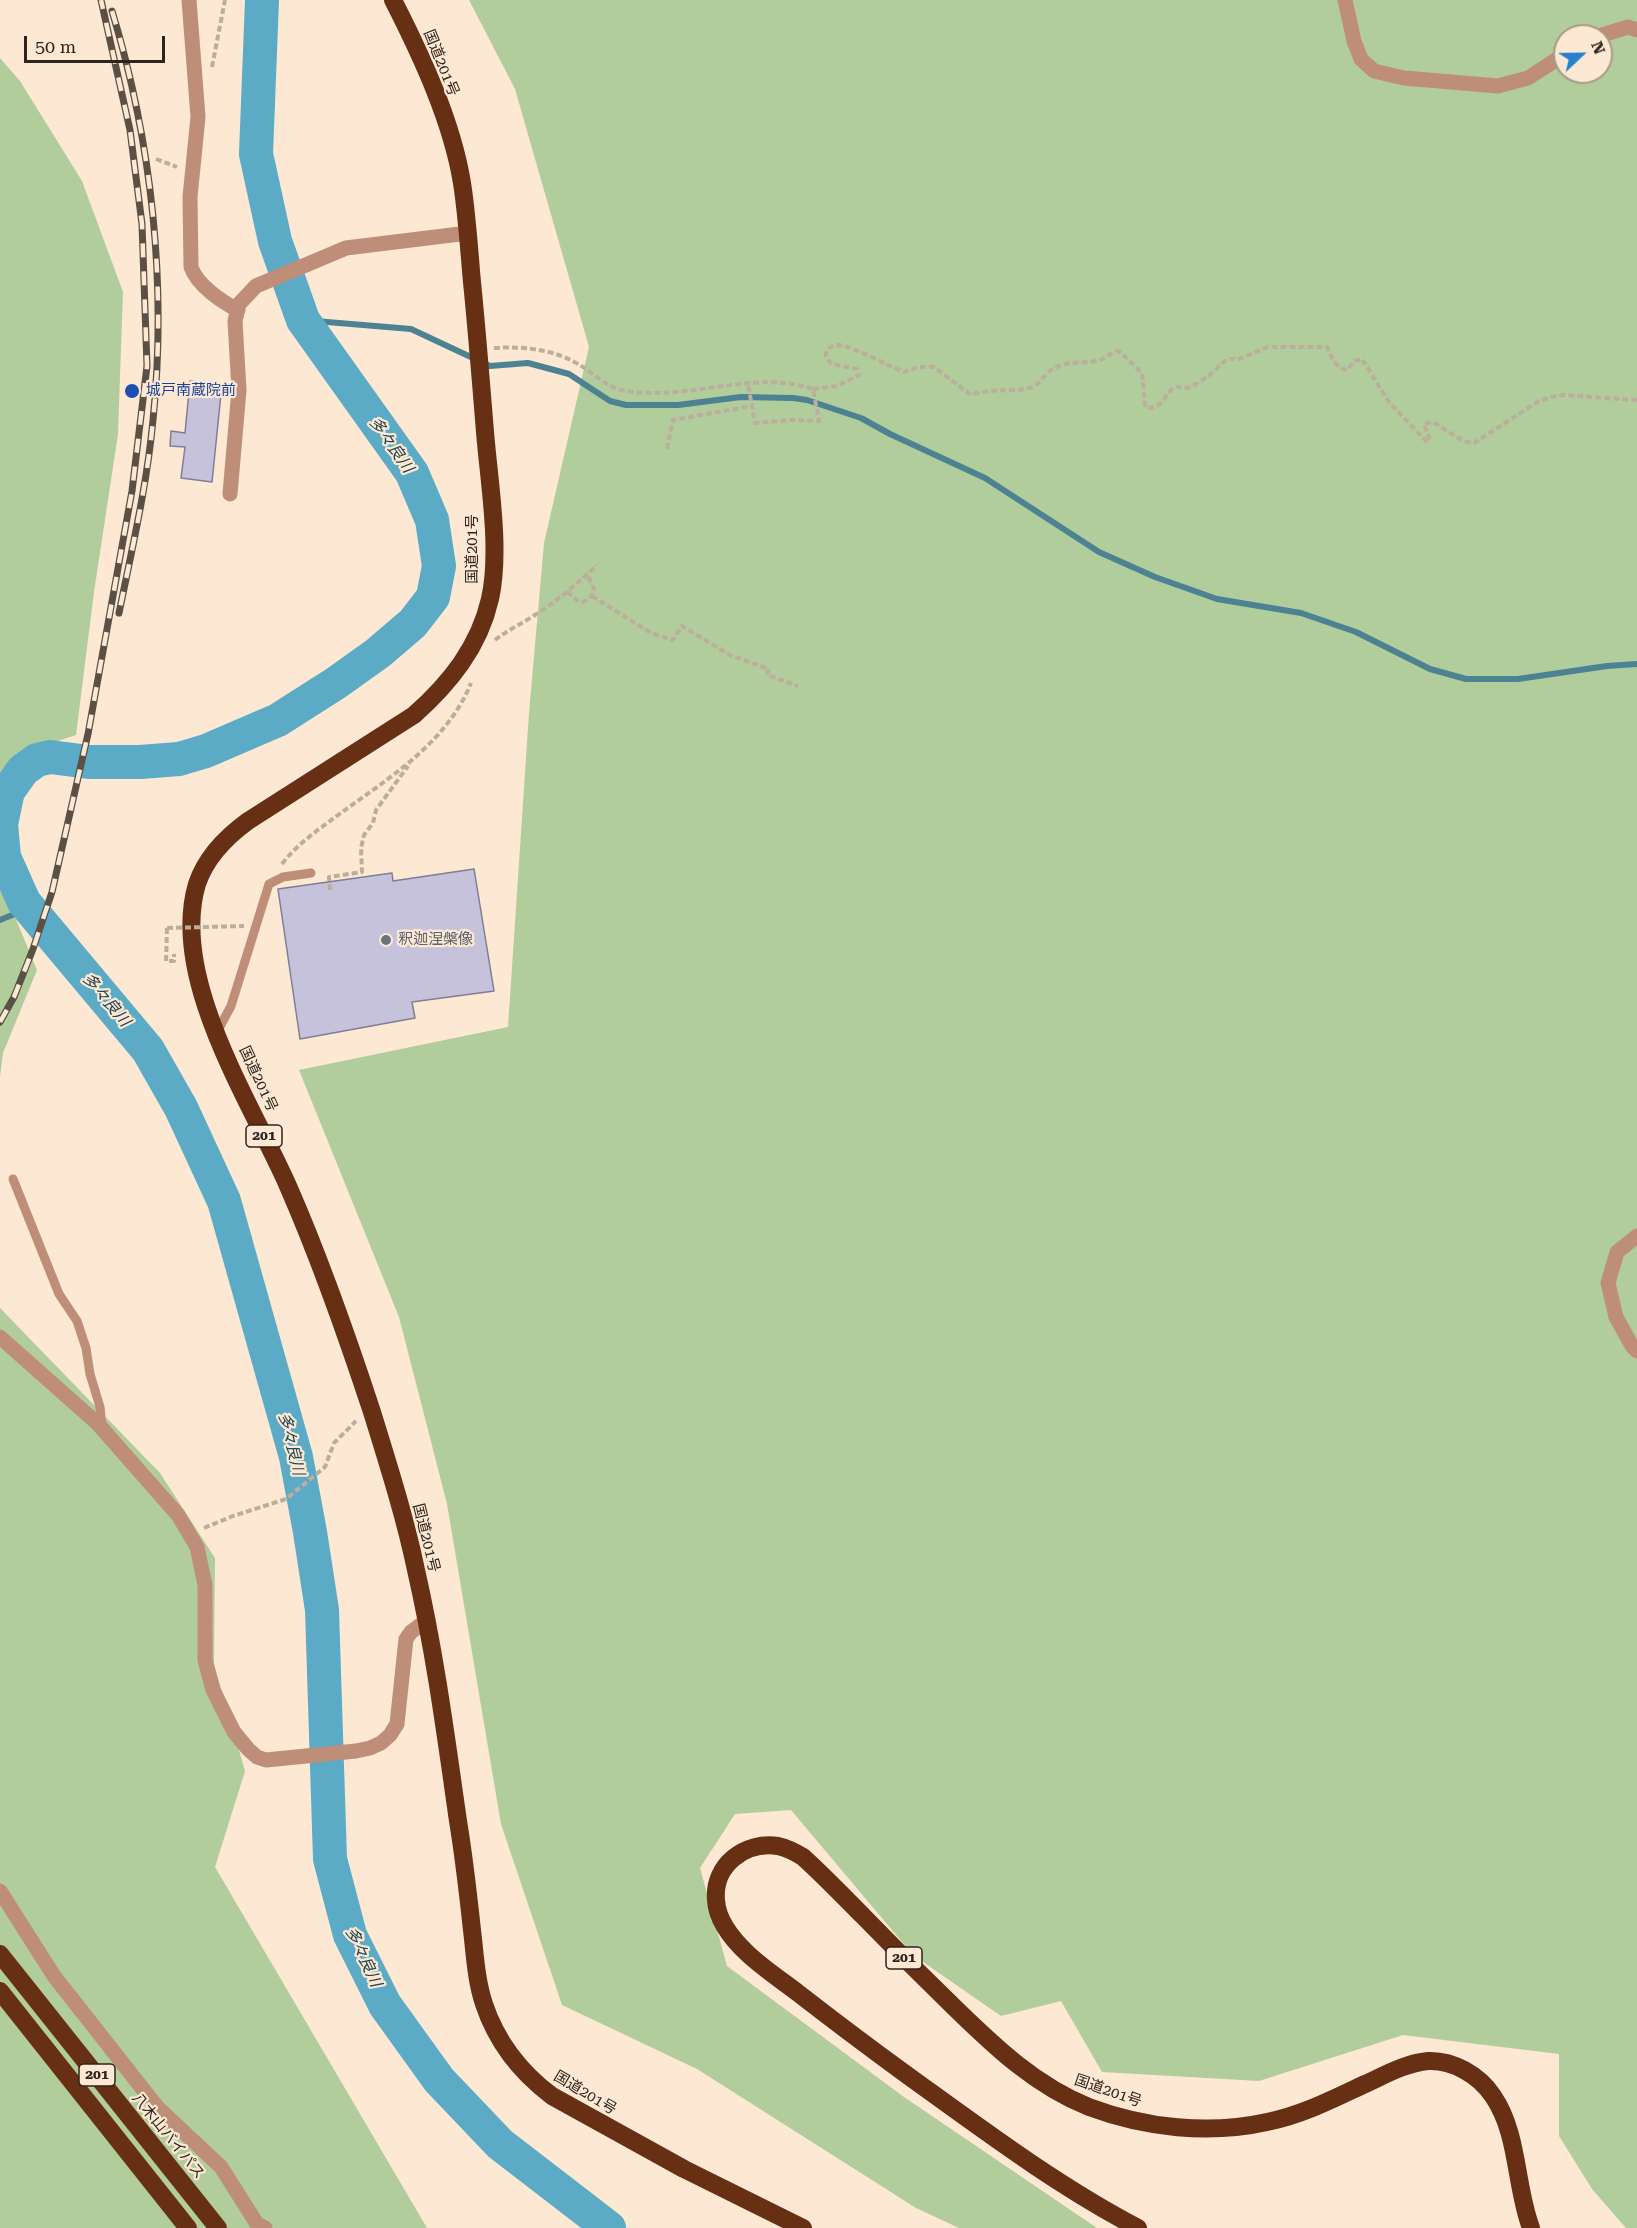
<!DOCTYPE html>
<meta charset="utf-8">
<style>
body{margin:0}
#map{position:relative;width:1637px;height:2228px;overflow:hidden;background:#fce8d3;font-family:"Roboto Serif",serif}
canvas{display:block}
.north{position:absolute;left:1553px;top:24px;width:60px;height:60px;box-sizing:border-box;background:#fce8d3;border:2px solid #a99a8a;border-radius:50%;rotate:68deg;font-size:16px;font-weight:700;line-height:24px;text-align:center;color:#2c251d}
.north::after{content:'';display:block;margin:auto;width:21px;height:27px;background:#2881ce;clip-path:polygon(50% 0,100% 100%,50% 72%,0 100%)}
.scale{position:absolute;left:24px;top:36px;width:141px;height:27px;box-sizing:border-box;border:3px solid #2c251d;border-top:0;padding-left:8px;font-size:18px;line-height:21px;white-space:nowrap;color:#2c251d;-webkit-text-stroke:4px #fce8d3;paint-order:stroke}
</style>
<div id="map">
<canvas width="1637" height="2228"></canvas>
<div class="north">N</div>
<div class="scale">50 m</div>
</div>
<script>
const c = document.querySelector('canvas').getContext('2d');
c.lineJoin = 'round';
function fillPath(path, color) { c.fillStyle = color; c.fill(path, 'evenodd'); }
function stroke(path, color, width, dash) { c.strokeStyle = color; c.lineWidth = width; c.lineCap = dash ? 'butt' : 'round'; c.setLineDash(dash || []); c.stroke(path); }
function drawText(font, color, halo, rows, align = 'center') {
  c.font = font + ' "Roboto Serif","Noto Sans JP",serif'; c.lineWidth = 4.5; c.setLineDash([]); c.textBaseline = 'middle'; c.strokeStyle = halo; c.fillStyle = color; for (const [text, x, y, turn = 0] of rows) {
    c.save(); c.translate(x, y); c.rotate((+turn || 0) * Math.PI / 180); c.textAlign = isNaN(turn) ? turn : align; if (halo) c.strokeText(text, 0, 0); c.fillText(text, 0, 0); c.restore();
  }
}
fillPath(new Path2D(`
 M469,0H1637V2228H1626L1592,2189L1559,2136V2054L1403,2035L1259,2081L1102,2072L1061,2001L1001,2016L913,1955L791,1810L735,1814L700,1868L727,1966L904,2097L1097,2228H959L916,2208L697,2069L562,2005L501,1824L447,1504L399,1317L299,1070L508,1027L529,713L544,543L589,347L515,89ZM1565,36H1601V72H1565Z
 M0,58L20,81L82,181L123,292L118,434L94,592L76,735L24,752L0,781Z
 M0,881L37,970L3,1053L0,1077Z
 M0,1308L160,1473L215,1558L214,1664L245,1771L215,1867L427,2228H0Z`), '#b1cd9c');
stroke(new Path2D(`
 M303,320L411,329L490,366L528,363L569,374L610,401L626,405H678L741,397L793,398L807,400L861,418L890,434L985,478L1099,552L1155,577L1217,599L1301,613L1356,632L1430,669L1466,679H1518L1607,666L1637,664
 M0,920L29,908`), '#4d8293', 6);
stroke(new Path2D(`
 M262,0L256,154L275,241L303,320L412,473L432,520L439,566L433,597L413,623L378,653L336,683L278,720L206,751L179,759L140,762H89L50,757L37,760L23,770L8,791L1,824L4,857L24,902L148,1050L181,1108L224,1201L296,1457L310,1532L322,1610L330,1859L350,1935L385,2005L439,2080L500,2144L609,2228`), '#5baac6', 34);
const building = new Path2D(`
 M190,381L222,384L212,482L181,478L185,447L170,446L171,431L185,433Z
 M474,869L494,991L412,1002L415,1018L300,1039L278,889L392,873L393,881Z`);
fillPath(building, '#c6c2dc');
stroke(building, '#807d95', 1.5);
stroke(new Path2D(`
 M212,67L225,0
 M156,159L177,167
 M494,348C522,346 553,349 578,364C594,373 607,388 626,391C689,401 753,369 813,389L819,421L792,420L755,423L748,384
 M813,389L837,386L859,375L857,369L831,364L826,356V351C830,347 834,345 839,345C857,348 886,365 904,372L919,367H934L971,395C993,387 1009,393 1030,388C1040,385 1043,376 1051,370C1067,360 1079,364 1096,361C1103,360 1109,354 1117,351L1121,353L1142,373L1145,404L1147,408C1162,408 1163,398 1172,389C1177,385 1180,388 1186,388C1193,387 1201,381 1207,377C1217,371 1225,354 1237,360L1268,347H1327C1332,357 1335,368 1347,370L1354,361L1362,359L1389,402L1426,441L1430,440L1424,424L1432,422C1444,427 1463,444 1474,443L1539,401L1551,397L1563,395L1637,400
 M667,449L673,420L752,406
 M567,592L578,601L584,602L592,596L594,589L587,574
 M592,596L651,633L673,640L682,626L730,655L769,669L767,675L798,686
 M495,640C508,630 521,624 535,615C557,601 577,584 597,565
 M282,864C295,847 312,834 330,821C383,781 445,747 471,683
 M330,890L329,877L362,872L361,848L364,835L373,823L376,810L408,766
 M167,928L166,961H174V954
 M204,1528L233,1516L286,1499L325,1467L334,1443L356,1421`), '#bdad9c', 4, [6, 3]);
stroke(new Path2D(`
 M217,1032L231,1006L269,884L283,877L311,873
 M13,1179L59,1294L77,1321L86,1348L90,1374L100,1407L102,1428`), '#be8e79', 9);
stroke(new Path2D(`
 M189,0L198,117L190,197L191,267C197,285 222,302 238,310
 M1345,0L1354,41L1361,59L1374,71L1404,78L1498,86L1528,78L1565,54
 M1599,36L1628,27L1637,30
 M230,494L239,390L235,321L239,304L256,286L346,248L468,233
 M1637,1236L1617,1252L1608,1283L1616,1317L1632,1346L1637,1351
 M0,1337L98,1424L178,1515L197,1547L205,1585V1660L213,1690L234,1732L248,1749L257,1757L266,1760L356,1751L370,1748L381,1743L390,1735L397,1724L406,1639L411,1632L427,1620
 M0,1891L54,1976L157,2107L221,2167L257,2224L265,2228`), '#be8e79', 15);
stroke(new Path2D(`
 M393,0C421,55 452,121 462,183C467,215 469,249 472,282C477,332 481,382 485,432C489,482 501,550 490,599C479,647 450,683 414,715L248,821C226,837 206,857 197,884C169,978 251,1102 288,1186C320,1259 347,1336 372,1412C388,1464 405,1517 416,1570C435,1653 446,1737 458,1821C464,1857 468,1893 472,1930C475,1955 476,1980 484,2004C497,2043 520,2072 552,2096L684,2169L803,2228
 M0,1954L218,2228
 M0,1991L188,2228
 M1138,2228C1056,2185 982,2129 907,2075C870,2048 834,2021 798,1993C781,1980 763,1968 748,1954C733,1940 717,1920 716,1900C713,1865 745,1841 778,1846C787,1848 795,1852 803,1857C824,1876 844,1897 864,1917C894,1948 924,1978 955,2008C995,2047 1036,2086 1089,2107C1145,2128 1209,2135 1267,2122C1302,2115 1333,2099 1365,2084C1385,2075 1406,2063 1428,2061C1453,2060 1479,2075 1493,2096C1519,2134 1515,2186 1531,2228`), '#673014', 18);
const rail = new Path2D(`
 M112,11C152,143 167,284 153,420C147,485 132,549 119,613
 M0,1022L14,997L33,949L52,892L88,734L132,491L147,366L142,224L130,130L101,0`);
stroke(rail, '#5a5045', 7);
stroke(rail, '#fce8d3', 4.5, [14]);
stroke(new Path2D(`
 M167,928L244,926`), '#bdad9c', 4, [6, 3]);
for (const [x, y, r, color] of [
 [132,391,8,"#1a4fb4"],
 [386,940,6,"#6b7280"]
]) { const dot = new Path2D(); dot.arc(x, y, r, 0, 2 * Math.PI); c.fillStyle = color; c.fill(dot); stroke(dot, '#fce8d3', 2); }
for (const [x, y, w] of [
 [264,1136,36],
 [904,1958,36],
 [97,2075,36]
]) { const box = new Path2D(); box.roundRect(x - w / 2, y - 11, w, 22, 4.5); c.fillStyle = '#fce8d3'; c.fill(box); stroke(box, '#2c251d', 1.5); }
drawText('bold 14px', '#2c251d', null, [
 ["201",264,1136],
 ["201",904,1958],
 ["201",97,2075]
]);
drawText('15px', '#2c251d', '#fce8d3', [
 ["国道201号",441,63,68],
 ["国道201号",473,549,-90],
 ["国道201号",258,1079,65],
 ["国道201号",426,1538,76],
 ["国道201号",1108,2091,19],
 ["国道201号",585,2093,31],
 ["八木山バイパス",168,2136,51]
]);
drawText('15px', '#164399', '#fce8d3', [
 ["城戸南蔵院前",146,391]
], 'left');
drawText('15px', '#5b616d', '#fce8d3', [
 ["釈迦涅槃像",398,940]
], 'left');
drawText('italic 16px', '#204451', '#fce8d3', [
 ["多々良川",391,445,55],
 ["多々良川",106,1000,50],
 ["多々良川",291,1444,76],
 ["多々良川",363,1957,65]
]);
</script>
